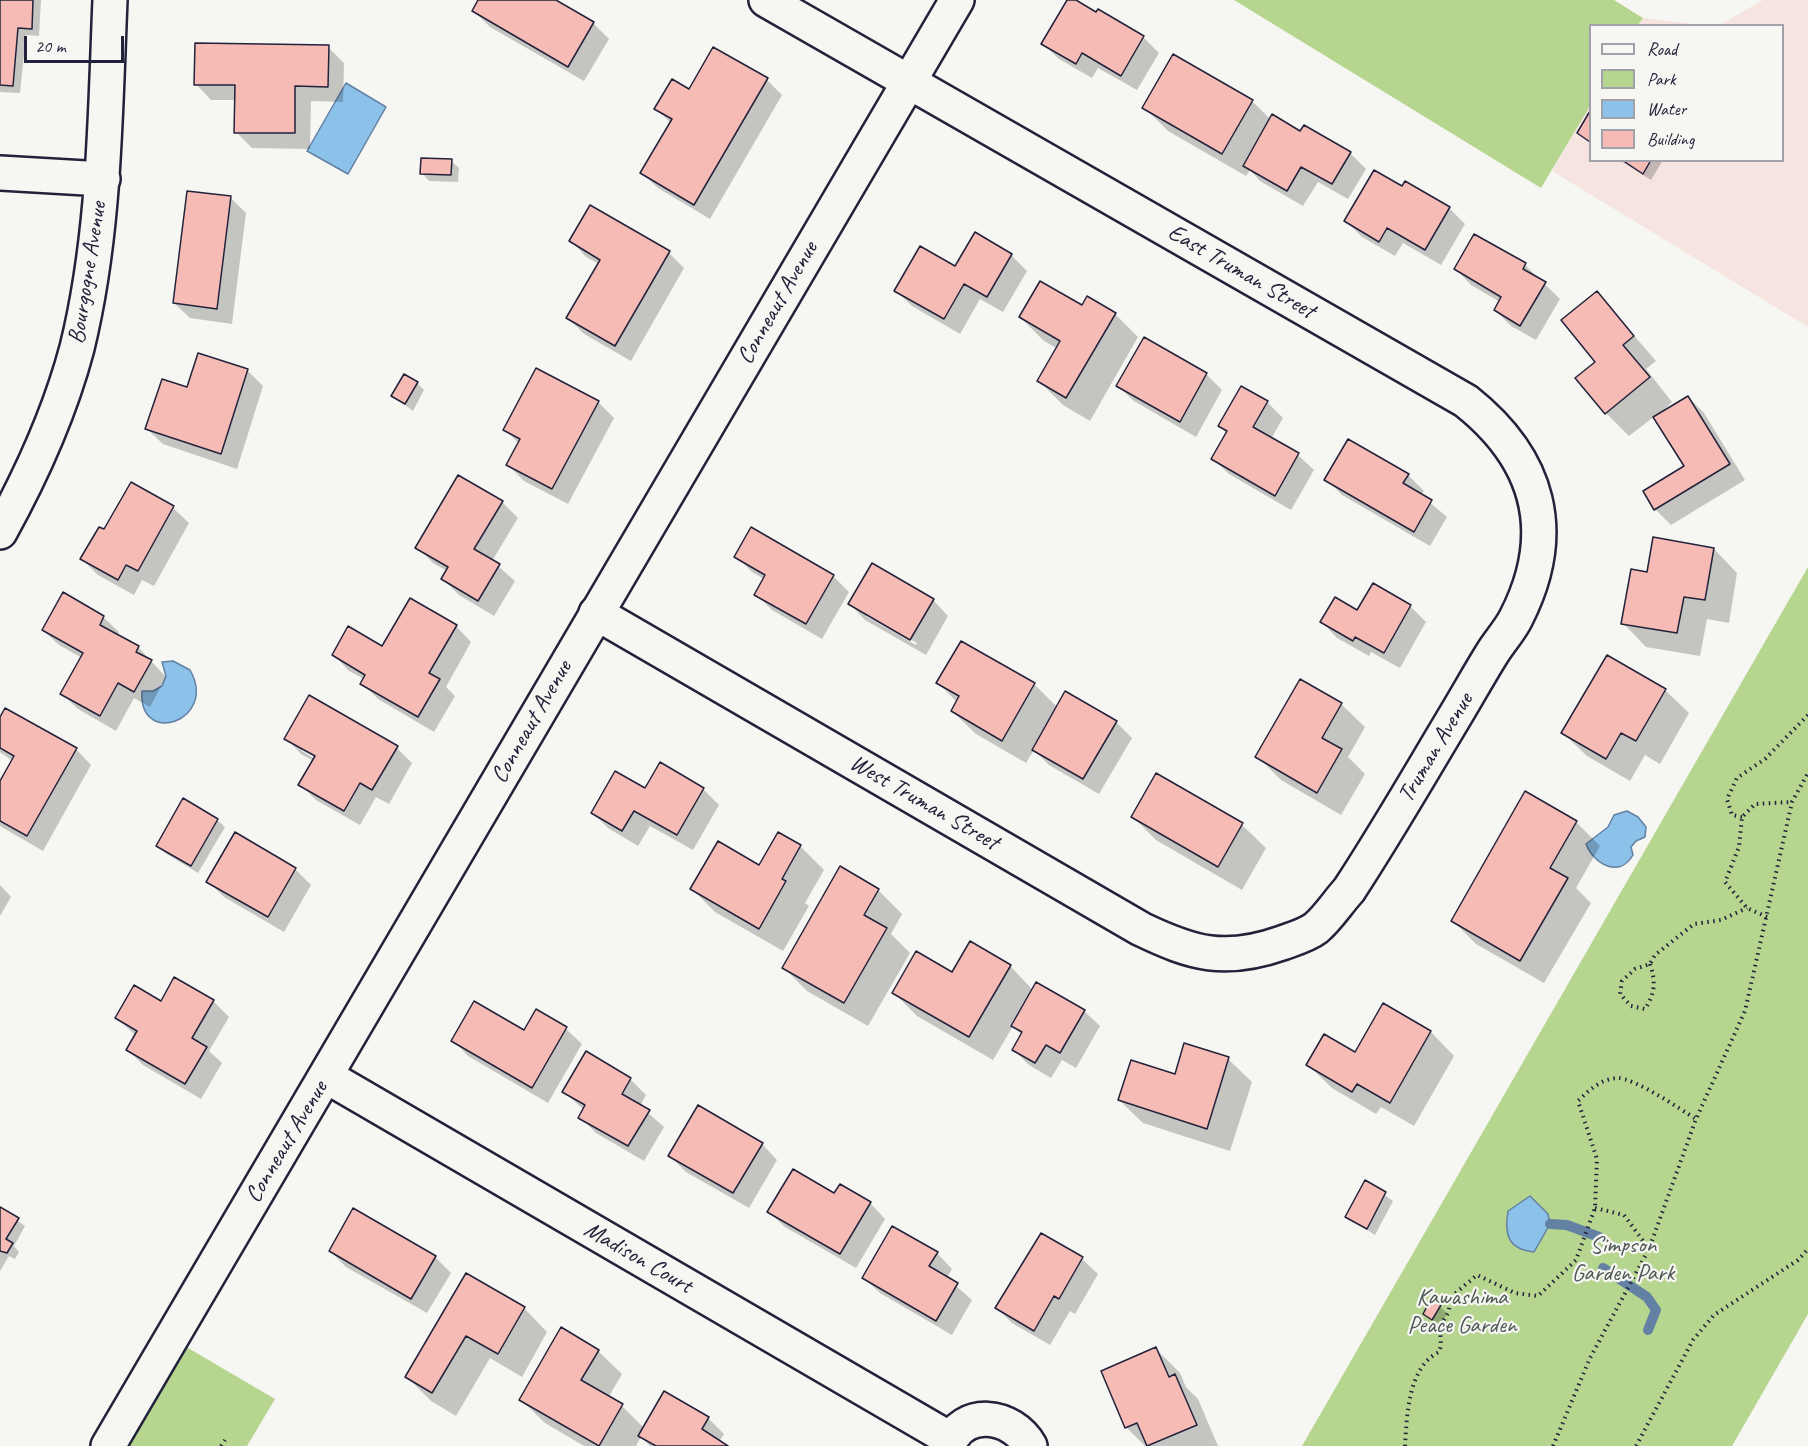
<!DOCTYPE html>
<style>
body{margin:0}
#map{position:relative;width:1808px;height:1446px;overflow:hidden;background:#f6f6f2;font-family:Caveat,sans-serif}
canvas{display:block}
.legend{position:absolute;left:1589px;top:24px;width:195px;height:138px;box-sizing:border-box;background:#f6f6f2;border:2px solid #a1a1a9;margin:0;padding:8px 10px;list-style:none;font-size:18px;color:#22223b}
.legend li{display:flex;align-items:center;gap:12px;height:30px}
.legend b{width:30px;border:2px solid #a1a1a9}
.scale{position:absolute;left:24px;top:36px;width:100px;height:27px;box-sizing:border-box;border:3px solid #22223b;border-top:0;padding-left:8px;font-size:18px;line-height:21px;white-space:nowrap;color:#22223b;-webkit-text-stroke:4px #f6f6f2;paint-order:stroke}
</style>
<div id="map">
<canvas width="1808" height="1446"></canvas>
<ul class="legend">
<li><b style="height:8px;background:#f6f6f2"></b>Road</li>
<li><b style="height:16px;background:#b6d58e"></b>Park</li>
<li><b style="height:16px;background:#8cc1e9"></b>Water</li>
<li><b style="height:16px;background:#f7bbb6"></b>Building</li>
</ul>
<div class="scale">20 m</div>
</div>
<script>
const c = document.querySelector('canvas').getContext('2d');
c.lineJoin = 'round';
function fillPath(path, color) { c.fillStyle = color; c.fill(path, 'evenodd'); }
function stroke(path, color, width, dash) { c.strokeStyle = color; c.lineWidth = width; c.lineCap = dash ? 'butt' : 'round'; c.setLineDash(dash || []); c.stroke(path); }
function drawText(font, color, halo, rows, align = 'center') {
  c.font = font + ' Caveat,sans-serif'; c.lineWidth = 4.5; c.setLineDash([]); c.textBaseline = 'middle'; c.strokeStyle = halo; c.fillStyle = color; for (const [text, x, y, turn = 0] of rows) {
    c.save(); c.translate(x, y); c.rotate((+turn || 0) * Math.PI / 180); c.textAlign = isNaN(turn) ? turn : align; if (halo) c.strokeText(text, 0, 0); c.fillText(text, 0, 0); c.restore();
  }
}
fillPath(new Path2D(`
 M1763,0H1808V327L1552,171L1590,106V160H1782V26L1720,25Z
 M1643,18L1702,25L1638,26Z`), '#f6e4e0');
fillPath(new Path2D(`
 M1234,0H1614L1643,18L1638,25L1590,26V106L1541,188Z
 M1808,567V1314L1732,1446H1302Z
 M171,1338L275,1399L247,1446H109Z`), '#b6d58e');
const water = new Path2D(`
 M346,83L386,107L348,174L307,151Z
 M173,661L190,670C219,721 138,748 142,691H153L162,686L166,676L162,662Z
 M1627,811L1638,817L1646,827L1645,837L1636,841L1631,847L1633,855C1620,878 1594,865 1586,844L1608,827L1614,815Z
 M1530,1196L1548,1214L1550,1224L1534,1252C1508,1249 1504,1235 1508,1211Z`);
fillPath(water, '#8cc1e9');
stroke(water, '#6281a3', 1.5);
fillPath(new Path2D(`
 M0,0H41L39,36L26,35L20,93L0,92Z
 M480,0H553L593,23L609,39L584,81L490,27L474,11Z
 M1068,0L1143,37L1159,53L1137,90L1098,68L1092,78L1059,59L1043,44Z
 M328,47L344,63L343,102L311,101L310,149L252,148L236,132V100H211L196,84Z
 M767,80L782,95L710,219L658,188L642,173L671,123L656,109L690,91Z
 M1252,101L1271,120L1350,153L1366,169L1348,199L1318,182L1303,206L1260,181L1250,170L1246,176L1168,131L1144,107Z
 M1590,114V143L1579,133Z
 M1619,160H1663L1651,180Z
 M451,161L459,168L458,182L429,181L422,173Z
 M1403,188L1449,208L1465,224L1441,265L1403,243L1395,256L1362,237L1346,221Z
 M231,198L246,213L232,324L190,318L174,303Z
 M571,241L669,253L684,268L631,361L584,334L568,318L599,264L586,257Z
 M1011,255L1027,271L1003,312L980,299L960,334L912,306L896,291L956,268Z
 M1525,265L1560,299L1536,340L1511,326L1495,310L1500,302L1471,285L1456,269Z
 M1597,293L1656,361L1646,369L1672,402L1657,416L1688,397L1704,413L1745,480L1671,525L1656,510L1645,492L1686,467L1655,416L1629,436L1606,413L1597,362Z
 M1082,307L1115,314L1138,337L1090,421L1063,405L1039,381L1058,349L1044,341L1020,317Z
 M1144,339L1207,375L1222,390L1196,437L1134,401L1118,386Z
 M199,355L248,371L263,386L237,469L163,444L147,429L188,389Z
 M417,383L424,390L413,411L393,396Z
 M1241,388L1267,402L1283,418L1271,439L1298,455L1314,470L1291,510L1229,474L1213,459L1227,434L1220,426Z
 M598,402L614,418L568,504L524,481L508,465L519,444L505,429Z
 M1408,475L1424,491L1421,495L1447,517L1430,546L1342,495L1326,479Z
 M131,484L173,508L189,523L154,586L142,580L134,595L98,575L82,559L104,531Z
 M502,502L518,518L492,561L515,581L494,616L459,595L443,579L447,571L433,563L417,547Z
 M1714,549L1737,573L1729,623L1707,619L1700,656L1646,647L1623,623L1649,573Z
 M736,556L833,576L849,592L822,639L772,610L756,594L764,579L752,572Z
 M1374,585L1410,606L1426,622L1400,668L1371,652L1369,656L1337,638L1322,622L1358,612Z
 M933,600L948,616L926,655L865,620L850,604ZM866,613L917,643L916,645L866,616Z
 M103,617L119,632L117,636L138,647L166,677L150,707L134,698L116,731L78,709L62,694L82,658L59,645L43,630Z
 M456,626L471,642L446,687L455,696L434,732L378,699L362,683L364,679L349,671L334,655L382,648Z
 M938,683L1034,684L1058,708L1116,722L1132,738L1099,794L1049,765L1034,750L1026,763L976,734L952,711L957,702Z
 M1665,690L1689,713L1660,764L1645,755L1630,781L1587,756L1563,733Z
 M1341,704L1365,727L1348,757L1365,774L1341,815L1281,780L1257,756Z
 M0,720L76,749L91,765L43,851L0,826V784L13,761L0,752Z
 M286,738L397,748L412,763L389,804L376,797L360,825L316,800L300,784L314,761L301,754ZM302,747L322,759L320,762L302,751Z
 M1157,775L1242,825L1266,848L1242,890L1156,840L1133,817Z
 M703,789L719,805L693,850L650,826L638,846L608,828L593,813L646,790Z
 M1526,793L1576,822L1600,846L1576,888L1591,903L1544,983L1476,944L1452,920Z
 M217,820L225,827L198,873L165,853L158,846Z
 M235,834L295,869L311,885L284,932L224,897L208,881Z
 M800,846L824,870L805,903L809,906L783,951L715,912L692,889L760,867Z
 M841,868L878,890L902,914L891,934L910,953L868,1026L807,991L783,967Z
 M0,885L11,897L0,916Z
 M1010,966L1033,990L1084,1011L1100,1026L1076,1068L1062,1060L1051,1078L1029,1065L1014,1050L1022,1035L1013,1026L993,1060L917,1016L894,993L953,974Z
 M213,1001L229,1017L209,1051L222,1063L201,1099L143,1065L128,1050L136,1036L117,1018L161,1003Z
 M1384,1005L1431,1032L1454,1056L1414,1126L1381,1107L1376,1114L1332,1088L1308,1065L1356,1054Z
 M537,1011L566,1029L582,1044L548,1103L468,1056L453,1040L525,1032Z
 M1228,1059L1252,1082L1230,1151L1143,1123L1119,1100L1176,1075Z
 M630,1079L646,1095L640,1106L664,1127L644,1161L596,1133L580,1117L584,1110L564,1092Z
 M762,1144L777,1160L749,1208L686,1172L670,1156Z
 M1366,1182L1393,1201L1375,1235L1347,1217Z
 M835,1195L870,1203L885,1219L856,1268L785,1227L769,1212Z
 M0,1209L25,1226L14,1246L19,1252L15,1259L9,1256L0,1271Z
 M1041,1235L1082,1259L1098,1274L1075,1314L1070,1311L1050,1345L1012,1323L997,1308Z
 M330,1251L435,1257L451,1273L427,1313L346,1267Z
 M937,1253L952,1269L947,1278L972,1300L952,1335L880,1293L864,1278Z
 M466,1275L524,1308L547,1332L522,1377L490,1358L456,1416L431,1401L407,1377Z
 M1440,1306L1447,1314L1440,1326L1424,1314Z
 M1156,1349L1180,1373L1186,1387L1198,1399L1218,1446H1145L1126,1427Z
 M598,1351L622,1374L608,1398L622,1406L644,1428L708,1418L724,1434L719,1442L727,1446H650L641,1437L636,1446H584L545,1423L521,1400Z`), '#0003');
stroke(new Path2D(`
 M1550,1224L1567,1225L1599,1237
 M1603,1268L1647,1297L1656,1310L1648,1330`), '#6281a3', 10);
const building = new Path2D(`
 M0,0H33L32,29L18,28L13,86L0,85Z
 M478,0H556L594,22L568,67L472,11Z
 M1067,0H1076L1096,12L1098,9L1144,36L1121,76L1082,53L1076,64L1041,44Z
 M195,43L329,45L328,87L295,86V133H234L235,85H194Z
 M713,47L768,78L694,205L640,173L672,119L654,109L672,79L689,89Z
 M1173,54L1253,100L1222,154L1142,108Z
 M1590,111V142L1577,133Z
 M1272,114L1300,131L1304,125L1351,152L1332,184L1301,167L1287,191L1243,166Z
 M421,158L452,159L451,175L420,174Z
 M1622,160H1651L1643,174Z
 M1374,170L1402,186L1405,181L1450,207L1425,250L1387,228L1379,242L1344,221Z
 M187,191L231,196L217,309L173,303Z
 M590,205L670,251L615,346L566,318L600,260L569,241Z
 M975,232L1012,254L987,297L964,284L944,319L894,291L920,246L955,266Z
 M1474,234L1526,263L1523,269L1546,282L1520,326L1494,310L1501,297L1454,269Z
 M1040,281L1082,305L1087,296L1116,313L1066,398L1037,381L1060,341L1019,317Z
 M1597,291L1634,336L1623,345L1650,377L1605,414L1575,378L1595,362L1561,320Z
 M1144,337L1207,373L1180,422L1116,386Z
 M198,353L248,369L221,454L145,429L162,379L187,387Z
 M536,368L599,401L552,489L506,465L520,439L503,430Z
 M404,374L418,382L405,404L391,396Z
 M1241,386L1268,401L1253,427L1299,453L1275,496L1211,459L1227,431L1218,426Z
 M1688,396L1730,464L1654,510L1643,491L1684,466L1653,417Z
 M1348,439L1409,474L1403,483L1432,500L1414,532L1324,480Z
 M458,475L503,501L474,549L500,564L478,601L441,579L448,567L415,548Z
 M131,482L174,506L138,571L126,565L118,580L80,559L99,527L104,529Z
 M751,527L834,575L806,624L754,595L765,575L734,557Z
 M1653,537L1714,548L1705,600L1684,597L1677,633L1621,624L1631,569L1647,572Z
 M872,563L934,599L910,640L848,604Z
 M1373,583L1411,605L1384,653L1355,637L1353,641L1320,622L1335,597L1357,610Z
 M63,592L104,616L100,625L139,646L136,652L152,660L134,692L118,683L100,716L60,694L83,653L42,630Z
 M410,598L457,625L429,673L440,679L418,717L360,684L365,675L332,655L348,626L382,646Z
 M961,641L1035,683L1002,741L951,711L959,696L936,683Z
 M1607,655L1666,689L1636,741L1621,733L1606,759L1561,733Z
 M1300,679L1342,703L1322,738L1342,749L1317,793L1255,757Z
 M1065,691L1117,721L1083,779L1032,750Z
 M309,695L398,746L372,790L360,783L344,811L298,785L315,756L284,739Z
 M5,708L77,748L27,836L0,821V781L14,756L0,748V717Z
 M660,762L704,788L677,835L634,811L622,831L591,813L615,771L645,788Z
 M1156,773L1243,823L1218,867L1131,817Z
 M1525,791L1577,821L1550,868L1568,878L1520,961L1451,921Z
 M183,798L218,819L191,866L156,846Z
 M235,832L296,868L268,917L206,882Z
 M778,832L801,845L782,879L786,881L759,929L690,889L718,841L759,865Z
 M840,866L879,889L864,915L887,928L844,1003L782,968Z
 M970,941L1011,965L969,1037L892,993L916,951L952,972Z
 M174,977L214,1000L192,1038L207,1047L185,1084L126,1050L137,1031L115,1018L134,985L161,1001Z
 M1036,982L1085,1010L1060,1053L1046,1045L1035,1063L1012,1050L1022,1032L1011,1026Z
 M474,1001L524,1030L536,1009L567,1027L532,1088L451,1041Z
 M1383,1003L1431,1031L1390,1103L1357,1084L1352,1092L1306,1065L1324,1034L1355,1052Z
 M1184,1043L1229,1057L1207,1129L1118,1100L1131,1060L1175,1074Z
 M586,1051L631,1078L622,1094L650,1110L628,1146L578,1118L585,1105L562,1092Z
 M698,1105L763,1143L733,1193L668,1156Z
 M793,1169L834,1193L840,1184L871,1202L840,1254L767,1212Z
 M1365,1180L1386,1192L1367,1229L1345,1217Z
 M0,1207L19,1218L6,1239L13,1243L7,1253L0,1251Z
 M353,1208L436,1256L411,1299L329,1251Z
 M892,1226L938,1252L929,1266L958,1283L936,1321L862,1278Z
 M1041,1233L1083,1257L1059,1299L1054,1296L1034,1331L995,1308Z
 M466,1273L525,1307L498,1354L466,1336L432,1393L405,1377Z
 M1431,1299L1441,1305L1432,1320L1423,1314Z
 M561,1327L599,1350L581,1380L623,1404L599,1446L519,1400Z
 M1156,1347L1169,1377L1175,1374L1197,1425L1147,1446L1137,1423L1125,1428L1101,1371Z
 M664,1391L709,1417L702,1429L728,1446H656L638,1436Z`);
fillPath(building, '#f7bbb6');
stroke(building, '#22223b', 1.5);
const street = new Path2D(`
 M0,173L103,179
 M0,532C32,474 60,412 77,348C105,234 105,116 110,0
 M596,613L1141,929C1193,954 1225,963 1282,943C1293,939 1307,935 1316,928C1328,918 1338,902 1349,890C1387,832 1422,771 1458,711C1470,691 1481,671 1493,652C1500,641 1510,630 1516,618C1560,532 1539,459 1466,401L766,0
 M326,1076L950,1439
 M948,1446C963,1407 1012,1414 1030,1446`);
const secondary = new Path2D(`
 M108,1446L957,0`);
stroke(street, '#22223b', 38);
stroke(secondary, '#22223b', 38);
stroke(new Path2D(`
 M1742,817L1732,815L1727,799L1737,778L1765,759L1808,715
 M1767,917L1747,908L1725,882L1739,847L1742,817L1755,804L1792,802
 M1650,964C1656,982 1655,993 1645,1009L1631,1006L1620,994L1622,981L1635,969L1650,964L1655,955L1694,924L1721,920L1747,908
 M1595,1208L1624,1215L1649,1249
 M221,1446L225,1440
 M1405,1446C1407,1415 1408,1367 1439,1352L1441,1346L1440,1326L1448,1313L1452,1296L1477,1275L1515,1293L1538,1296L1576,1260L1595,1208L1597,1159L1578,1101C1589,1090 1601,1079 1617,1078C1635,1078 1680,1109 1696,1119
 M1553,1446L1590,1358L1649,1249L1696,1119L1745,1011L1792,802L1808,773
 M1636,1446L1693,1340L1714,1315L1798,1260L1808,1249`), '#22223b', 4, [1.5, 4.5]);
stroke(street, '#f6f6f2', 33);
stroke(secondary, '#f6f6f2', 33);
drawText('24px', '#22223b', '#f6f6f2', [
 ["East Truman Street",1241,272,30],
 ["Bourgogne Avenue",88,273,-81],
 ["Conneaut Avenue",778,303,-60],
 ["Conneaut Avenue",532,722,-60],
 ["Truman Avenue",1436,748,-59],
 ["West Truman Street",924,803,30],
 ["Conneaut Avenue",287,1142,-59],
 ["Madison Court",638,1258,30]
]);
drawText('24px', '#4e5854', '#f6f6f2', [
 ["Simpson",1623,1246],
 ["Garden Park",1623,1274],
 ["Kawashima",1462,1298],
 ["Peace Garden",1462,1326]
]);
</script>
